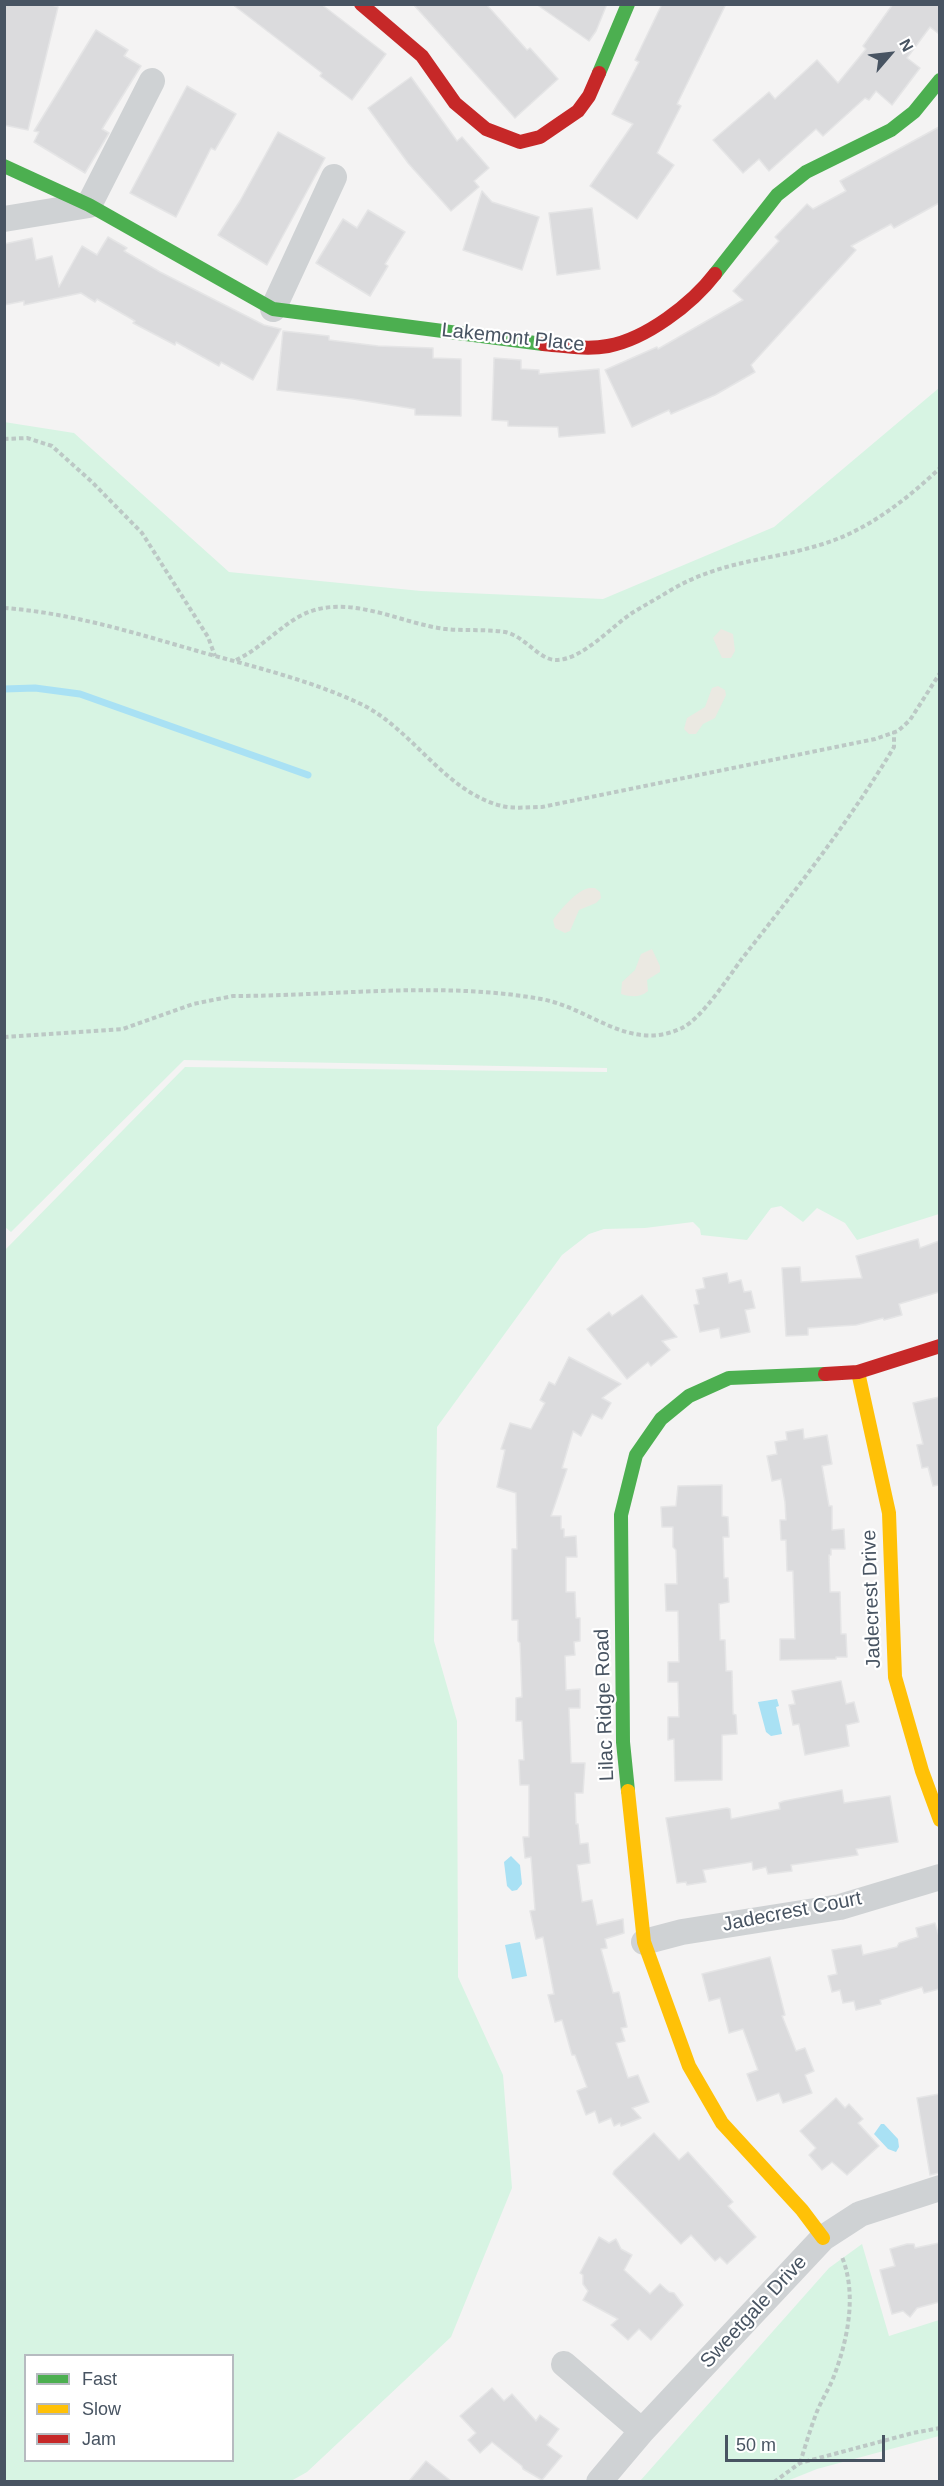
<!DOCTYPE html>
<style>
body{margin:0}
#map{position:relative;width:944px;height:2486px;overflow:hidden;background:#f4f3f3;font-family:Arial,sans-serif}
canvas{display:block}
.frame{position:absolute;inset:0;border:6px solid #485462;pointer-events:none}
.legend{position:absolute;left:24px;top:2354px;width:210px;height:108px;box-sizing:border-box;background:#fff;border:2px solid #b6bbc0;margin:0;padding:8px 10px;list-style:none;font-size:18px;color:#485462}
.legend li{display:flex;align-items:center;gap:12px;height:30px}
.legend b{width:30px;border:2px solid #b6bbc0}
.north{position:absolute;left:860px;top:24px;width:60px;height:60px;-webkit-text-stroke:4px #fff;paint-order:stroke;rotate:62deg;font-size:16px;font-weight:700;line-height:24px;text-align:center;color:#485462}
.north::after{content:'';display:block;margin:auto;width:21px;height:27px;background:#485462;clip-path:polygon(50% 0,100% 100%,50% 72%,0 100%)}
.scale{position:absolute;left:725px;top:2435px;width:160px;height:27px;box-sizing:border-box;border:3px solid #485462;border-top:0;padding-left:8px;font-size:18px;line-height:21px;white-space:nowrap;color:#485462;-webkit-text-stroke:4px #fff;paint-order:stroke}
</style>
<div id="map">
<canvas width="944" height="2486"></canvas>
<div class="frame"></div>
<ul class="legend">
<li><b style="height:8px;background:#4caf50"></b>Fast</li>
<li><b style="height:8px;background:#ffc107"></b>Slow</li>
<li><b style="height:8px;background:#c62828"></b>Jam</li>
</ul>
<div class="north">N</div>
<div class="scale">50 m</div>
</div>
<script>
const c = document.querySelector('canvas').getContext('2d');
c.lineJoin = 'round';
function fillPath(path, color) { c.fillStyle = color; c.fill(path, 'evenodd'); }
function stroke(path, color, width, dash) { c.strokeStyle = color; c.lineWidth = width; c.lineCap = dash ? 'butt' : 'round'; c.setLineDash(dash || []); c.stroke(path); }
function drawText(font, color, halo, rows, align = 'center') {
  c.font = font + ' Arial,sans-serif'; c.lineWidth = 4.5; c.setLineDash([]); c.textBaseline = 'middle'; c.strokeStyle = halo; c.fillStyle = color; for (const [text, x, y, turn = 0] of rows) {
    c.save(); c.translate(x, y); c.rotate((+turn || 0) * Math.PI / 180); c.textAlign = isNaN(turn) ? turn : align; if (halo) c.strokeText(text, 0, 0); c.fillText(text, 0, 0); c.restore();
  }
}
fillPath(new Path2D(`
 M939,388V1214L857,1240L845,1223L817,1208L803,1222L781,1206L771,1208L747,1240L701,1235L700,1229L693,1222L645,1228L604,1229L589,1234L562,1255L437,1427L434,1641L457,1721L458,1977L503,2075L512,2188L451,2337L307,2472L291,2481H5V1250L185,1067L607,1072V1068L184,1060L11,1232L5,1227L4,422L74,433L229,572L421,591L603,599L774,527ZM26,2356H232V2460H26Z
 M862,2244L889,2336L939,2320V2436L817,2469L787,2481H640L829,2268Z`), '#d7f4e3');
fillPath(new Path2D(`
 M721,629L733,634L735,651L731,658H722L713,638Z
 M718,686L725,690L726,695L715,718L703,724L696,734H689L684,729L687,718L705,707L712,688Z
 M589,888H595L600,892L601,898L596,903L579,910L570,931L565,933L555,928L553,920C561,909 576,891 589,888Z
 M652,949L660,966V972L647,980L648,991C640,998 631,997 621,994L622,982L635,970L641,954Z`), '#ebe9e2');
fillPath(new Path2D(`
 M777,1699L779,1706L776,1707L782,1734L771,1736L766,1732L758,1702Z
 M511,1856L520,1865L522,1884L517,1890L512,1891L507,1886L504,1862Z
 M520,1942L527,1976L512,1979L505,1945Z
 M881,2124H884L898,2139L899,2147L896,2152L888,2149L874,2134Z`), '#a9e1f4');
stroke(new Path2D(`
 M4,689L35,688L80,694L308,775`), '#a9e1f4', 7);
const building = new Path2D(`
 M4,4H49L58,7L28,130L4,125Z
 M232,4H321L386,54L352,100L320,76L322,73Z
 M413,4H486L527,50L530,48L558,79L515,118Z
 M536,4H607L596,31L589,41Z
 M662,4H726L677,104L681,106L657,153L674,165L637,219L590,186L633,124L612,114L639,62L635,60Z
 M893,4H939V34L930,27L907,58L920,68L892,105L876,91L869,100L865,98L823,136L816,129L769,171L759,159L743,173L713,140L769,92L775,99L817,60L838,83L866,49L863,46Z
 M96,30L128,50L124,56L141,66L102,129L109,133L85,173L34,142L39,132L34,131Z
 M411,77L457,141L462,137L489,168L474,181L479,187L451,211L408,163L368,108Z
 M187,86L236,114L215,150L211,148L176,217L130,193Z
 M939,127V203L894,228L891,224L851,246L856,250L751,365L755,372L715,395L671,414L669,410L632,427L605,370L657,347L658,349L743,300L733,291L779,241L775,237L807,204L813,209L846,191L840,181Z
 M278,132L325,158L267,265L218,235L240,201Z
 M482,191L492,202L539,217L522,270L463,250Z
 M592,208L600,269L557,275L549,213Z
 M368,210L405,232L385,264L388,266L370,296L316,263L343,219L357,228Z
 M108,237L127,248L124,251L160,272L264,325L281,329L253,380L221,362L219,366L176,342L175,345L133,323L135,321L97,299L95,302L81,293L24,305V301L4,305V244L32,238L36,260L52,256L59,287L82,246L97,255Z
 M283,331L329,336V340L378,346L433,348V358L461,359V416L415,415V409L353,399L277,390Z
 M494,358L521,360V369L539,370V374L599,369L605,433L559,437L558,427L508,426V421L492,420Z
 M918,1239L920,1248L939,1241V1292L899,1304L902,1315L884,1320L883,1318L856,1325L808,1328V1335L786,1336L782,1268L800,1267L801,1282L862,1278L856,1256Z
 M727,1273L729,1283L741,1280L744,1292L751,1291L755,1308L745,1310L750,1332L721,1338L719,1328L700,1332L694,1305L699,1304L696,1290L705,1288L703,1278Z
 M642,1295L677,1337L662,1341L670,1350L651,1366L648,1362L627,1379L587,1329L609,1312L612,1316Z
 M569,1357L621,1384L602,1398L611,1403L602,1419L592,1414L581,1436L573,1431L562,1468L567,1469L551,1516H561V1529H564V1537L576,1536L577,1557H566V1592H575L576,1618H580V1641L574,1642L575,1655L565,1656L566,1690L580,1689V1708H569L571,1763H585L583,1793H575L576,1824H578L580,1844L588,1843L590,1863L577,1865L582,1902L592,1900L597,1925L623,1919L624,1933L605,1939L607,1948L601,1949L613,1993L619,1992L627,2027L621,2028L625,2041L616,2043L628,2078L638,2075L649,2102L632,2108L641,2118L621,2126L620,2123L614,2126L611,2118L599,2123L595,2111L586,2115L577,2091L587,2087L575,2055H572L562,2020L555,2022L548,1995L554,1994L543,1937L536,1939L530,1911L535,1910L531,1857L525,1858L523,1837H529V1785H520L519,1760H524L522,1721H516V1698L522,1697L520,1643L518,1641V1620H512V1549H517L516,1493L497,1487L505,1450L501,1449L510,1423L531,1429L545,1403L540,1400L549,1382L555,1385Z
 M939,1397V1485L933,1486L928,1467L922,1468L917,1445L923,1444L913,1403Z
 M803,1429L804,1439L827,1435L832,1464L822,1466L829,1506H832V1530L844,1529L845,1549H831V1555H829L830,1592H840L841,1634H846L847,1657H836V1659L780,1660V1639H795L793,1571H787L786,1540H781L780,1520H786L785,1502L781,1479L772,1481L767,1456L777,1454L775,1442L787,1440L786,1432Z
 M722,1485V1516L728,1517L729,1537H723L724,1578H728L729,1602L719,1604L720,1640H725L726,1671H732L733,1714L736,1715L737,1734L722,1735V1780L675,1781L674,1739L668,1740V1717H679L678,1682H668V1662H679L678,1611H666L665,1584H677L676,1550L673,1547V1527H662L661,1507L676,1506L678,1486Z
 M841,1681L846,1704L854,1702L859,1722L846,1725L849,1746L805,1755L799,1724L793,1725L789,1705L795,1704L792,1691Z
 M842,1790L844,1803L890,1796L898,1842L856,1849L858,1855L791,1865L792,1871L768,1874L766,1867L753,1870L752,1862L703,1870L706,1882L687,1885L686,1882L677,1883L666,1818L727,1808L730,1809L731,1819L780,1809L779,1803L784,1801Z
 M935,1923L939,1936V1989L924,1993L922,1987L880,2000L881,2004L856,2010L854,2001L843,2003L840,1990L832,1992L828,1976L837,1974L832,1950L861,1945L863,1955L897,1947L899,1943L918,1937L916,1928Z
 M770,1957L785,2015L782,2016L796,2051L805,2048L814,2071L805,2075L812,2093L783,2103L779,2093L757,2101L747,2074L758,2070L743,2029L729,2033L720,1998L709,2001L702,1974Z
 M939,2094V2173L930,2175L917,2098Z
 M836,2098L845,2108L849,2104L863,2119L858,2123L879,2146L847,2175L832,2162L822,2170L809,2155L816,2148L800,2131Z
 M654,2133L679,2160L688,2152L733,2202L728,2206L756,2237L727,2264L720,2257L715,2261L691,2235L681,2244L613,2174L614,2171Z
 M599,2237L609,2243L616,2239L621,2249L632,2255L624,2270L650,2294L660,2284L669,2292L674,2293L683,2305L651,2340L639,2329L628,2340L611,2325L618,2319L583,2300L588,2291L583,2284V2275L580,2273Z
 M939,2243V2302L917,2308L910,2317L903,2311L892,2314L880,2270L895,2266L890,2249L907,2244H914L915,2248Z
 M492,2388L504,2401L512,2394L536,2421L540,2415L559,2429L547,2445L562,2456L542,2480L523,2469L522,2466L492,2442L480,2453L468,2440L476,2433L460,2416Z
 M426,2461L451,2481H409Z`);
fillPath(building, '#dbdbdd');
stroke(building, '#e5e5e6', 1.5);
stroke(new Path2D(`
 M4,439L27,438L52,446L92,482L142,533L208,637L215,656
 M4,608C74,613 141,635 208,654C259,668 315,682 363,705C414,731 445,792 502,806C514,809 530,807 542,807L875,739L898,731L910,720L940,673
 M236,660C260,649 277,629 300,616C347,591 400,624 446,629C466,631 486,629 505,632C525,636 539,660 556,660C582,660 611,627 632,613C645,605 658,598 671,590C722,560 769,561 823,544C868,530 906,500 940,468
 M4,1037L123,1029L193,1004L233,996C335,996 440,981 541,999C591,1008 629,1053 682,1028C701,1019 728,978 741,960C795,891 849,822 894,747V732
 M800,2463C805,2447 810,2430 816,2414C821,2401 829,2389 834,2376C848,2339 857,2294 842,2257
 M774,2482L800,2463L913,2433L940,2428`), '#bcc8c5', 4, [4.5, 3]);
stroke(new Path2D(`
 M4,219L89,205L152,81
 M273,309L334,177
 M644,1942L682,1932L840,1907L940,1877
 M564,2364L642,2431
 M599,2482L642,2431L823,2238L860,2214L940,2188`), '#cfd2d4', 26);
stroke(new Path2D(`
 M599,73L628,4
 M4,166L89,205L273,309L543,344
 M715,274L777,195L806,172L891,130L914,112L940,80
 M628,1791L623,1742L621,1515L636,1455L661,1419L689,1396L729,1378L825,1374`), '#4caf50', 14);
stroke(new Path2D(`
 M858,1372L889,1513L895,1677L922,1771L940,1820
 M628,1791L644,1942L689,2066L722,2123L802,2210L823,2238`), '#ffc107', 14);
stroke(new Path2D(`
 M361,4L422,56L455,103L486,129L520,142L540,137L578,111L589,96L599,73
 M543,344C565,346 587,350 608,346C646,339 692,304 715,274
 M825,1374L858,1372L940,1346`), '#c62828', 14);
drawText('20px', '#485462', '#fff', [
 ["Lakemont Place",513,338,6],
 ["Jadecrest Drive",872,1599,-92],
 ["Lilac Ridge Road",605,1705,-92],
 ["Jadecrest Court",792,1912,-11],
 ["Sweetgale Drive",754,2312,-47]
]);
</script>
